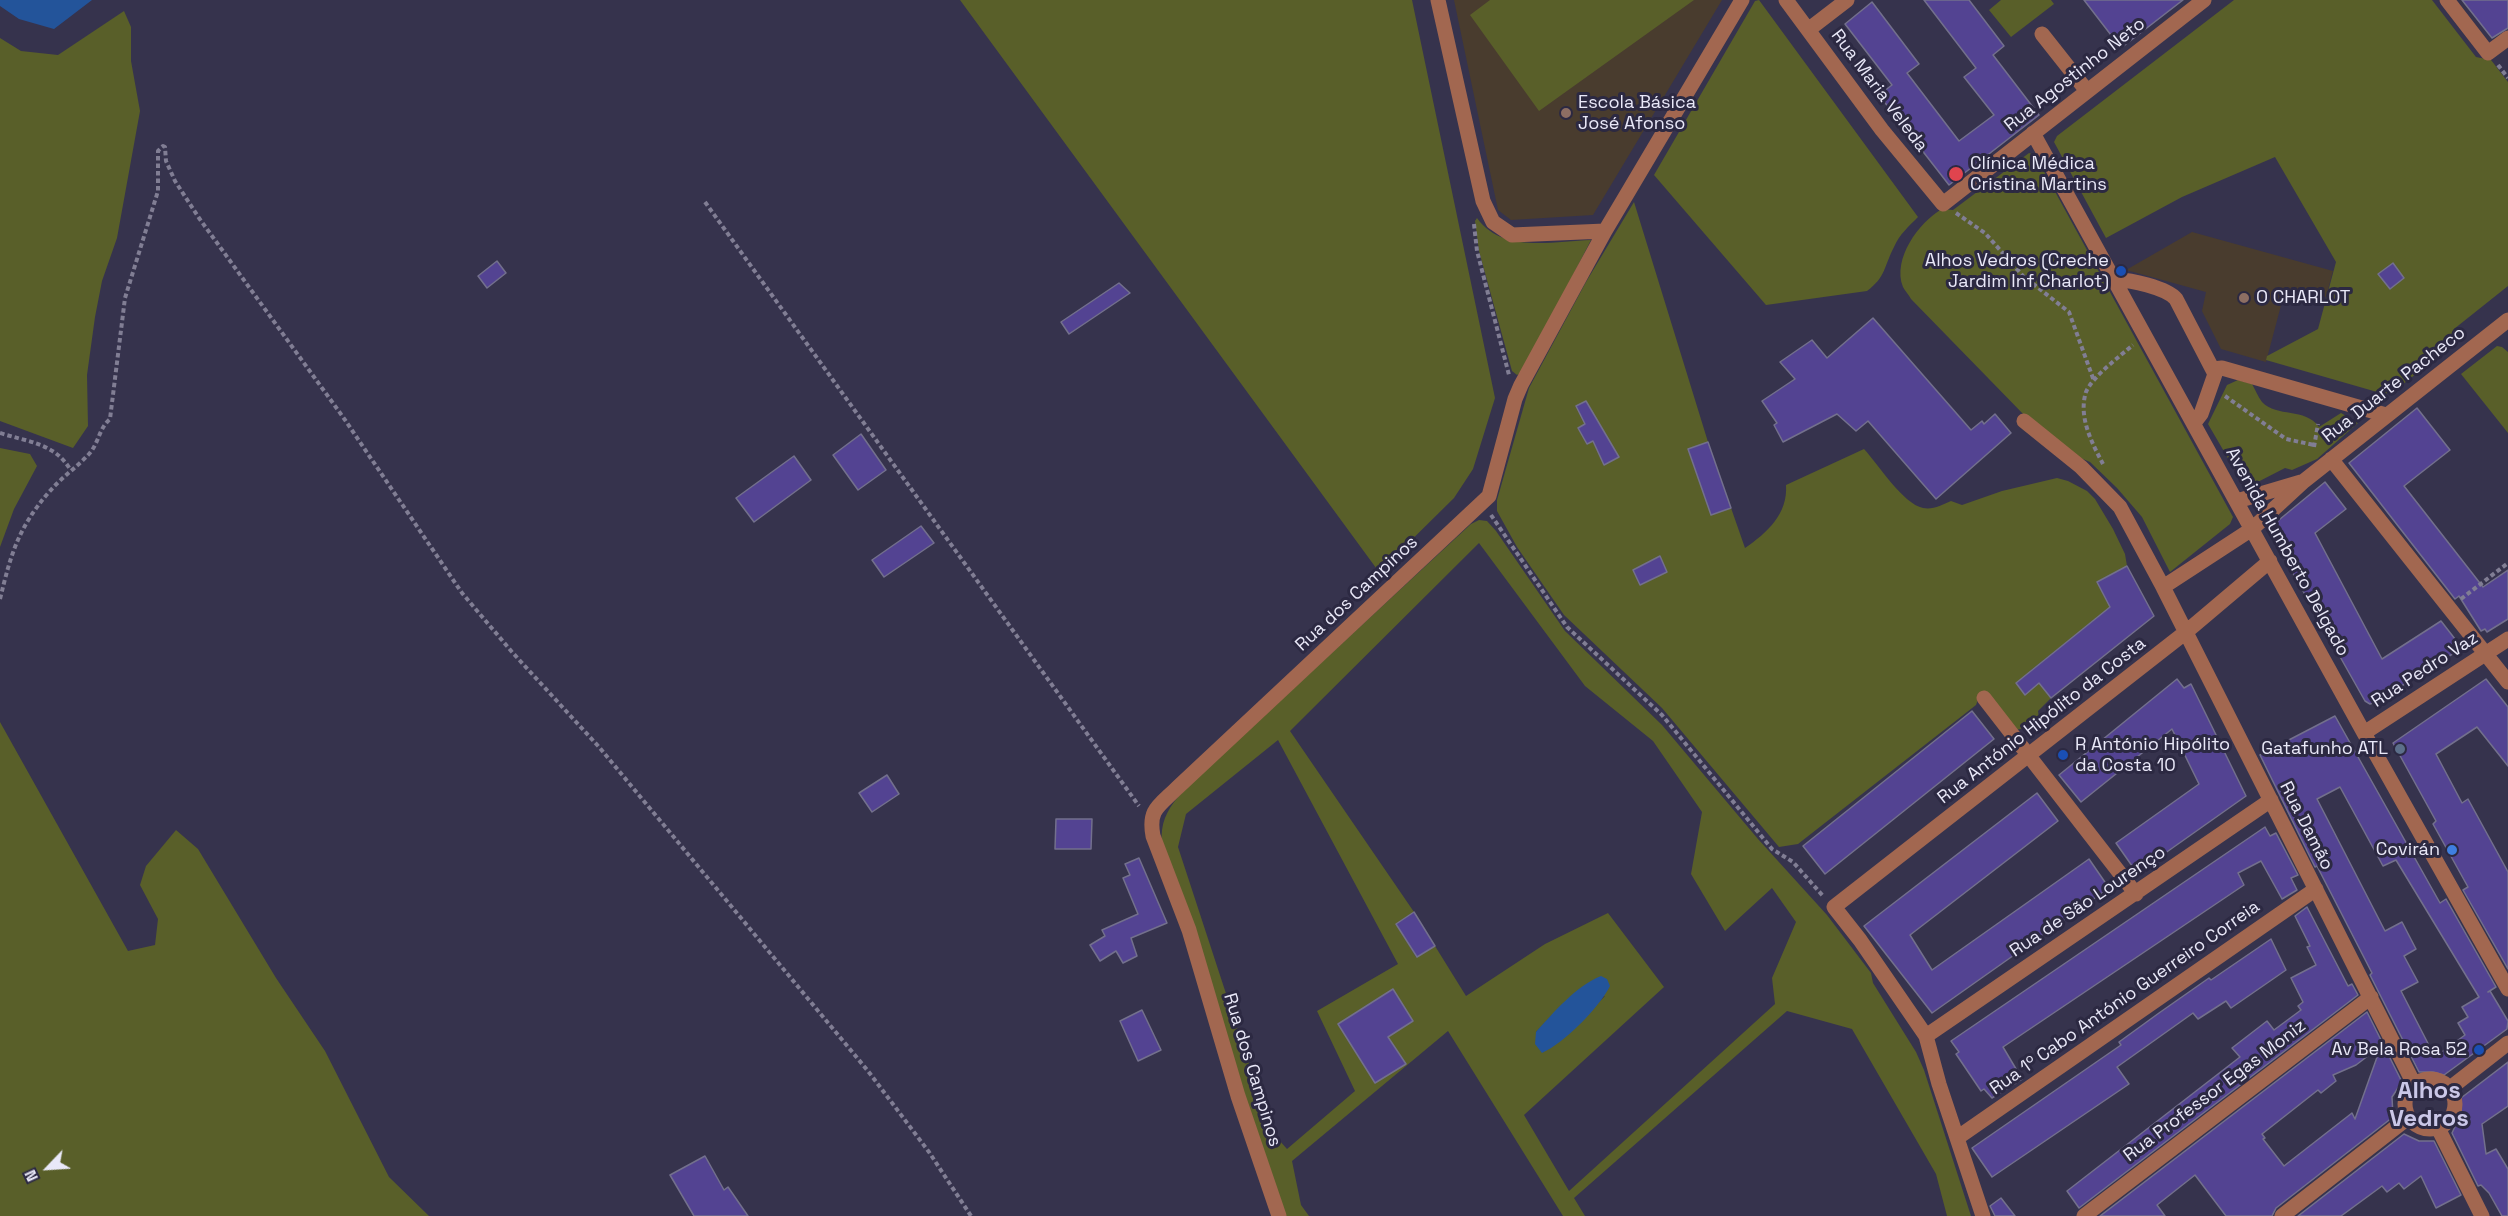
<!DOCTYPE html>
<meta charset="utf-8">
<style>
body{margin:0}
#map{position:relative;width:2508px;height:1216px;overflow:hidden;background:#36334d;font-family:"Space Grotesk",sans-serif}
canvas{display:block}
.north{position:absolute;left:18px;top:1138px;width:60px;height:60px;-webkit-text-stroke:4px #2c2942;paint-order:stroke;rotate:245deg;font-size:16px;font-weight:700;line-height:24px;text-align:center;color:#e9e8f8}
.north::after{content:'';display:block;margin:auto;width:21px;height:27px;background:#e9e8f8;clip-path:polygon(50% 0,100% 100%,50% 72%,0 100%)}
</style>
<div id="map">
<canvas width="2508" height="1216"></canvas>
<div class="north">N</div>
</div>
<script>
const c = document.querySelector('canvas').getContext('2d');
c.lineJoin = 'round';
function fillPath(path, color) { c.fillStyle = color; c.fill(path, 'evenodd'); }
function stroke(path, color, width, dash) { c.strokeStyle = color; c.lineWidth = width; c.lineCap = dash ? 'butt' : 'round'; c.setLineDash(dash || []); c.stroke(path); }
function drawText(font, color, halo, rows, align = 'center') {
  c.font = font + ' "Space Grotesk",sans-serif'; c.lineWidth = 6; c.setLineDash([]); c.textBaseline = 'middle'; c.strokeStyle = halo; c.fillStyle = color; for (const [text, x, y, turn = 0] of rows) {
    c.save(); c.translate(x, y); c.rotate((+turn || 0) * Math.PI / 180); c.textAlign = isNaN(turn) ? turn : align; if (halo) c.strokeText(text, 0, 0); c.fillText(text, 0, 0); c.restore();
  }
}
fillPath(new Path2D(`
 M1454,0H1722L1593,215L1511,220L1498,210Z
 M2192,232L2333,271L2326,297L2309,292L2306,300L2284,294L2266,362L2221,349L2202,311L2206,292L2126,270Z`), '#493c2e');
fillPath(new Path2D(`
 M960,0H1412L1495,398L1473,469L1454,498L1379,572Z
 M1490,0H1694L1539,111L1470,15Z
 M1759,0L1918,217C1909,226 1899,235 1894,247C1884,266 1886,277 1867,291L1766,305L1654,175L1755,1Z
 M2001,0H2051L2054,4L2011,37L1989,10Z
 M2234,0H2432L2476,57L2491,60L2508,82V286L2454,329L2449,348L2393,392L2384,394L2266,360L2267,356L2318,329L2336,262L2275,157L2182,197L2106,238L2054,142L2057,136Z
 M124,11L131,27V61L140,111L117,238L102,281L95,317L87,375L88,426L73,448L0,421V38L21,51L58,55Z
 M2029,153L2035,155L2233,517L2230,524L2170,572L2142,517L2117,488L2090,462L2071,454L2027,418L1911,299C1909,295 1905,291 1903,287C1892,259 1919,222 1942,209L1953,210Z
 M1634,202L1708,442L1745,548C1767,533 1788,514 1786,485L1864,449C1878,464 1903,504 1923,508C1933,510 1942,505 1951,501L1962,505L2002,491L2057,478L2068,481L2087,491L2095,499L2113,529L2125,554L2127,566L2097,582L2110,607L2030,671L2051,698L2038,711L2039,718L2029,726L2017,730L1979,697L1976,705L1798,844L1779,847L1662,708L1564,615L1517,547L1497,511V500L1529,388L1586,282Z
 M1477,218C1503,254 1553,241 1591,240L1524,371L1517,375L1512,371L1479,251L1475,221Z
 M2497,346L2502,347L2508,352V433L2461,374Z
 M2238,380L2252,384C2255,389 2258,397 2262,402C2277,418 2305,407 2319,427L2341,413L2358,423L2317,459L2292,470L2285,468L2248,487L2243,484L2208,424L2227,385Z
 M0,448L30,454L37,466L14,509L0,547Z
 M1479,520L1487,521L1496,531L1565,631L1662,725L1758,839L1827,915L1871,973L1873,983L1916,1052L1924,1070L1971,1216H1947L1936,1174L1852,1029L1787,1011L1574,1198L1585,1216H1563L1448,1031L1292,1161L1301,1205L1309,1216H1283L1162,843C1158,806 1190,786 1214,762L1471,524ZM1479,543L1585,686L1653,741L1702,812L1691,874L1725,931L1772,888L1796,922L1772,978L1775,1004L1569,1191L1524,1115L1664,987L1608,913L1545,944L1466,996L1435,946L1416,957L1396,924L1414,912L1290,731ZM1278,740L1398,964L1317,1011L1355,1091L1287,1149L1271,1131L1178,847L1186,814ZM1605,996L1565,1036L1536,1032L1557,1010Z
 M0,722L128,951L155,945L158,919L140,885L146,866L176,830L198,849L276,978L325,1051L389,1177L429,1216H0Z`), '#595f29');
fillPath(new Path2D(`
 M0,0H92L54,29L19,19L0,6Z
 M1601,976L1607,979L1610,986C1599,1008 1564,1043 1542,1053L1535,1044L1536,1032C1553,1013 1576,986 1601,976Z`), '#23549a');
const building = new Path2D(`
 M1924,0H1969L2004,46L1993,55L2039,115L1949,185L1879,95L1892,85L1845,24L1872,2L1919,64L1907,73L1959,141L1994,115L1964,77L1976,68Z
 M2084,0H2183L2121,48Z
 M2462,0H2508V28L2492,38Z
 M497,261L506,273L487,288L478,276Z
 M2393,263L2404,278L2390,289L2378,274Z
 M1119,283L1130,293L1069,334L1061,322Z
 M1873,318L1971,430L1982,421L1984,424L1995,414L2011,433L1936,499L1868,421L1856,431L1837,414L1783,442L1774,425L1777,423L1762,401L1795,379L1780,362L1812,340L1827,358Z
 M1586,401L1619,457L1604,465L1593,441L1587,444L1578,428L1585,424L1576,406Z
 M2417,408L2450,450L2404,486L2483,587L2508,570V619L2487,632L2485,629L2481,631L2459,596L2455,599L2349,463Z
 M861,434L886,470L858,490L833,455Z
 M1708,442L1731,508L1711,515L1688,449Z
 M794,456L811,480L754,522L736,498Z
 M2325,482L2346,509L2315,533L2382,659L2441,621L2462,648L2376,702L2370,704L2365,701L2268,529Z
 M921,526L934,543L884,577L872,560Z
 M1660,556L1667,572L1640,585L1633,570Z
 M2127,566L2154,616L2051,698L2039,683L2025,695L2016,683L2110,607L2097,582Z
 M2177,679L2184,688L2191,684L2246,796L2137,873L2116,843L2199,784L2172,729L2081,802L2059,775Z
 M2486,679L2508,707V766L2477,727L2436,754L2462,803L2468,799L2508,872V969L2463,890L2468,887L2433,824L2436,821L2393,743Z
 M1972,711L1994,739L1825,874L1803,846Z
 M2335,716L2440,903L2446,899L2496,987L2488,992L2490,991L2508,1021L2507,1029L2444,1075L2433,1072H2419L2370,975L2372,973L2317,866L2315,867L2260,755ZM2340,787L2383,866L2396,860L2479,997L2462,1007L2468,1017L2458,1023L2465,1035L2435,1057L2401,991L2418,982L2404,956L2416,949L2402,922L2385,931L2317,799Z
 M887,775L899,794L872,812L859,793Z
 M2037,793L2058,821L1910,935L1932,970L2089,859L2109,888L1932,1013L1864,926Z
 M1056,819H1092L1091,849H1055Z
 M2265,827L2270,836L2276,833L2298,875L2291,878L2297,890L2282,899L2261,861L2238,873L2244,885L2003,1047L2022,1079L1992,1098L1984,1089L1981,1091L1956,1054L1959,1052L1951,1041Z
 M1139,858L1167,923L1131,938L1137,956L1123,963L1116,951L1100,961L1090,945L1105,936L1102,930L1138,914L1123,878L1130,875L1125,864Z
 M2307,907L2348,986L2352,984L2358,995L2079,1208L2067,1191L2240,1057L2232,1048L2267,1021L2274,1030L2301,1010L2298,1006L2303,1002L2291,978L2316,965L2307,947L2310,946L2295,916Z
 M1414,912L1435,946L1417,957L1396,924Z
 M2271,939L2286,970L2231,1008L2226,1001L2198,1019L2193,1013L2148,1045L2117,1067L2129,1084L1992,1177L1972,1148L2121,1045L2119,1042L2159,1013L2209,978L2211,980Z
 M1393,989L1413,1021L1388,1037L1406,1064L1375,1083L1338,1024Z
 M1142,1010L1161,1050L1138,1061L1120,1021Z
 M2367,1012L2402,1082L2392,1097L2393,1117L2276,1208L2272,1216H2226L2195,1175L2157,1205L2165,1216H2100ZM2381,1046L2355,1119L2352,1113L2284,1166L2263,1139L2265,1138L2262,1134L2318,1090L2321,1093L2336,1081L2333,1075L2356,1065Z
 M2508,1062V1106L2482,1124L2486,1154L2496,1149L2508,1169V1216H2502L2489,1193L2481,1185L2478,1186L2452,1133L2461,1114V1098Z
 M2404,1134L2419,1141H2434L2461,1195L2436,1208L2421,1176L2404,1189L2399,1183L2387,1192L2382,1186L2341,1216H2298Z
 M705,1156L724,1190L728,1187L748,1216H694L670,1175Z
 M2001,1198L2015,1216H1995L1990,1206Z`);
fillPath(building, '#534392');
stroke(building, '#73708d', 1.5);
stroke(new Path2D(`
 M2498,65L2508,78
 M705,202L1139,806
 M1956,213L1985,233L2023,276L2069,312L2094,381
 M1474,224L1477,251L1509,375
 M2225,396L2286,439L2314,445
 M0,433C28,442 54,443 70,469
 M2314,447L2318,424
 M2103,464C2092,443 2078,417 2086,392C2092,377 2120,356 2133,345
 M1491,515L1567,627L1662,715L1772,849L1793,862L1823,896
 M0,599C11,554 18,528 49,492C61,478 77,467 89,454C99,443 99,428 110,419L125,298L158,191V151L163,146L165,147L166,161L175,181L199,218L343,417L462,593L512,652L599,747L868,1071L929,1152L971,1216
 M2461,599L2508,563`), '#817e94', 4, [4.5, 3]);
stroke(new Path2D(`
 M1438,0L1483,201L1493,222L1512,235L1605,231
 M1786,0L1882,130L1943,204L2204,0
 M2447,0L2488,53L2508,38
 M1808,30L1847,0
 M2042,34L2087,91
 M2033,133L2364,733L2508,989
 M2115,280C2129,279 2167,288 2176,299L2215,374L2201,414L2194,423
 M2213,369L2222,368L2386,415
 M2024,421L2081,467L2120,507L2163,587L2414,1084
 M2331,459L2508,682
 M2237,501L2301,482
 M2163,587L2252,529L2304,481L2508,320
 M1984,698L2136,894
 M2364,733L2508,639
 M1926,1036L2271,800
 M2405 1104a25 25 0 1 1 50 0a25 25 0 1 1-50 0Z
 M2449,1089L2508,1043
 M2438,1128L2482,1216
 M1957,1138L2316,889
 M1279,1216L1238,1096L1189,930L1153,836C1148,809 1159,806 1177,788L1489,496L1515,399L1521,385L1605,231L1742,0
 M1983,1216L1939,1084L1926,1036L1860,940L1834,907L2186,632L2270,561
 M2084,1216L2371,997
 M2282,1216L2409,1117`), '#a26750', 15);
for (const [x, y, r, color] of [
 [1566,113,6,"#8d6e63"],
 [1956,174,8,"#e0444e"],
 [2121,271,6,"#1a4fb4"],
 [2244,298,6,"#8d6e63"],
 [2400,749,6,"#5c6f8a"],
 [2063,755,6,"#1a4fb4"],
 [2452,850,6,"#3f7fe0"],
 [2479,1050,6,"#1a4fb4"]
]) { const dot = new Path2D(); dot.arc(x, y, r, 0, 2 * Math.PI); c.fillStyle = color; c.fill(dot); stroke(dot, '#2c2942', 2); }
drawText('18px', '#e9e8f8', '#2c2942', [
 ["Rua Agostinho Neto",2075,75,-38],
 ["Rua Maria Veleda",1879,91,53],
 ["Rua Duarte Pacheco",2394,385,-38],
 ["Avenida Humberto Delgado",2287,552,61],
 ["Rua dos Campinos",1357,594,-43],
 ["Rua Pedro Vaz",2425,670,-33],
 ["Rua António Hipólito da Costa",2042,721,-38],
 ["Rua Damão",2306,826,63],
 ["Rua de São Lourenço",2088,902,-34],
 ["Rua 1º Cabo António Guerreiro Correia",2125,998,-35],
 ["Rua dos Campinos",1252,1070,73],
 ["Rua Professor Egas Moniz",2215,1091,-37]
]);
drawText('18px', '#e9e8f8', '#2c2942', [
 ["Escola Básica",1578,103],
 ["José Afonso",1578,124],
 ["Clínica Médica",1970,164],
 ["Cristina Martins",1970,185],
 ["Alhos Vedros (Creche",2109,261,"right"],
 ["Jardim Inf Charlot)",2109,282,"right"],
 ["O CHARLOT",2256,298],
 ["R António Hipólito",2075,745],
 ["da Costa 10",2075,766],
 ["Gatafunho ATL",2388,749,"right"],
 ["Covirán",2440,850,"right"],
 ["Av Bela Rosa 52",2467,1050,"right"]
], 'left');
drawText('bold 24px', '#cac7e7', '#2c2942', [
 ["Alhos",2429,1091],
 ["Vedros",2429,1119]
]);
</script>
